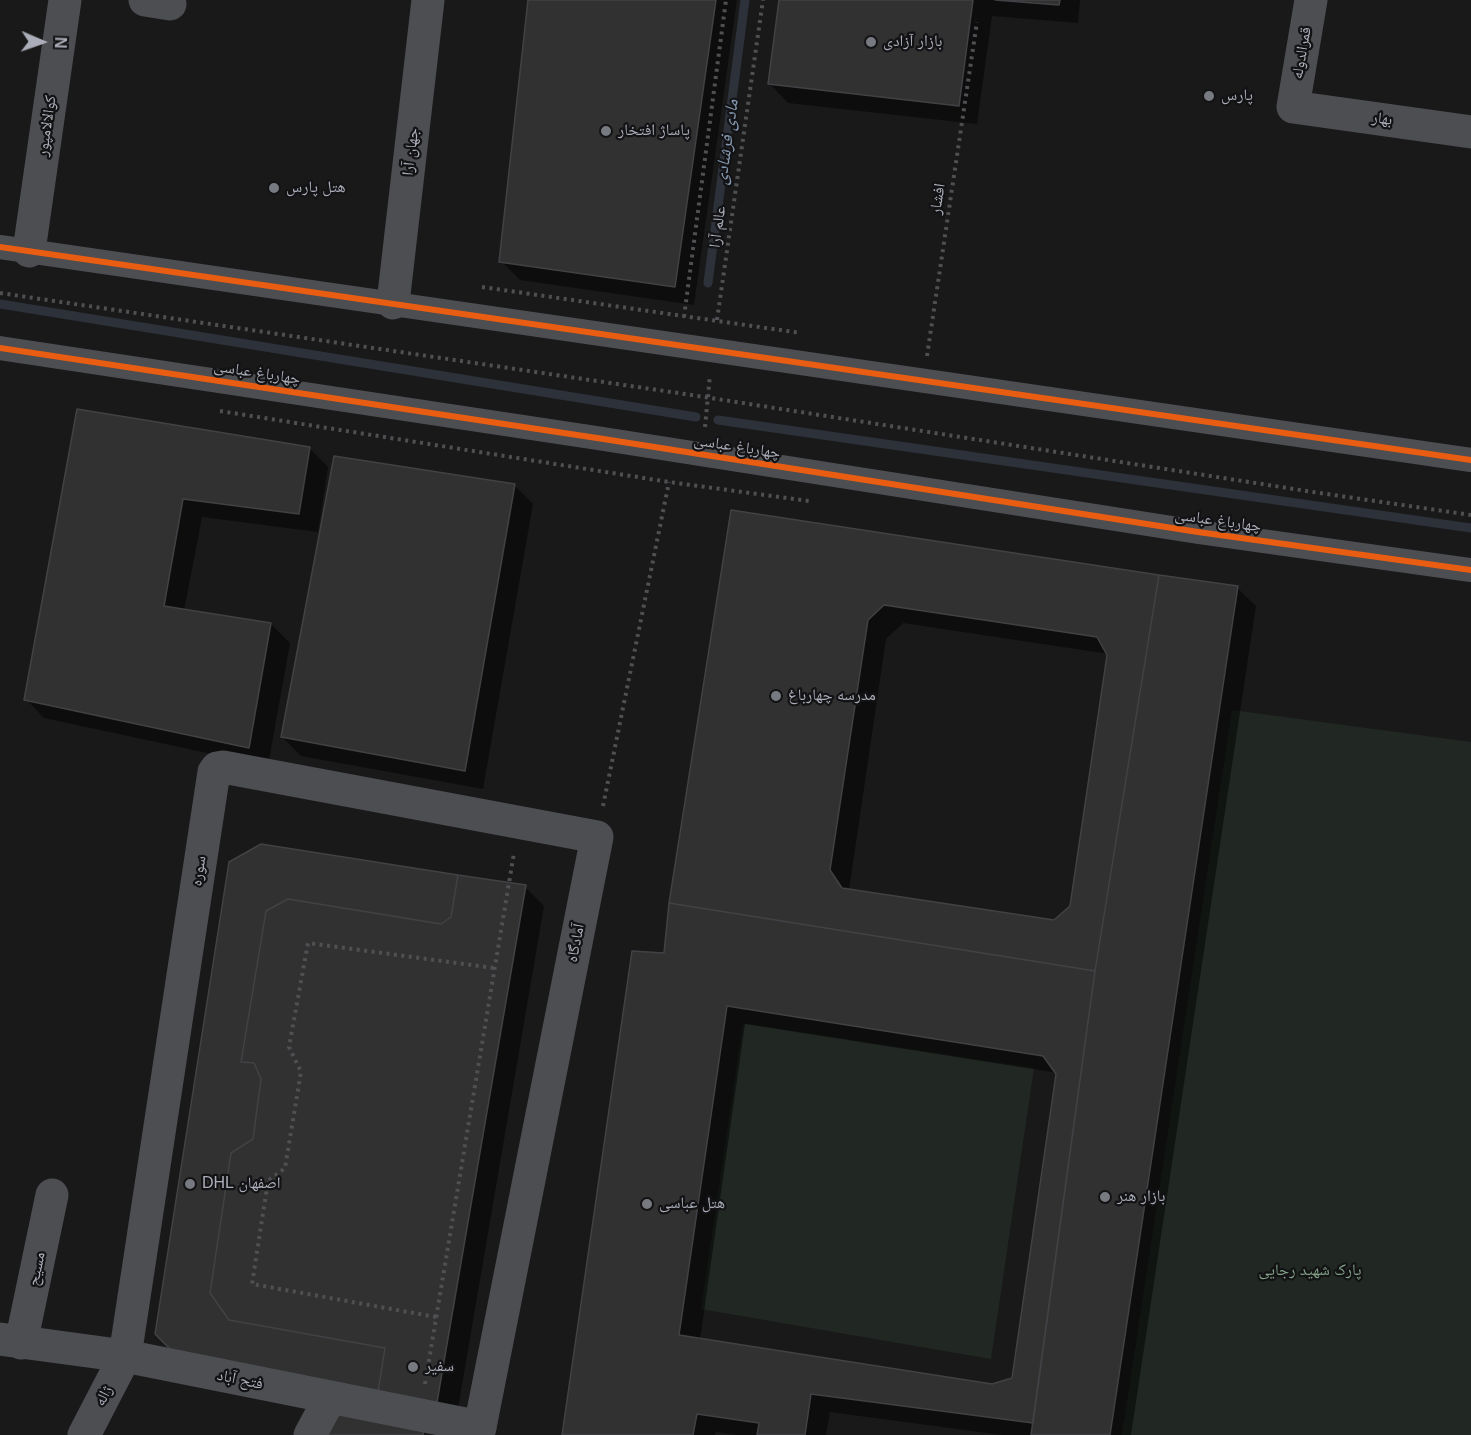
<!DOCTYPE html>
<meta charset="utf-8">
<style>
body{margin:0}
#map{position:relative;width:1471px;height:1435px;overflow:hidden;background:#191919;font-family:Arial,sans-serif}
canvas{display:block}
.north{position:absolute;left:12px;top:12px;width:60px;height:60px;-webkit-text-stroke:4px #131315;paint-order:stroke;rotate:92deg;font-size:16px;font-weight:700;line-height:24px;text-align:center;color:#abaeb9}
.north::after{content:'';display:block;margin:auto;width:21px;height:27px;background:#abaeb9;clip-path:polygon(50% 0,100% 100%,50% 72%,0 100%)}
</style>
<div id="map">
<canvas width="1471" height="1435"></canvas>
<div class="north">N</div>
</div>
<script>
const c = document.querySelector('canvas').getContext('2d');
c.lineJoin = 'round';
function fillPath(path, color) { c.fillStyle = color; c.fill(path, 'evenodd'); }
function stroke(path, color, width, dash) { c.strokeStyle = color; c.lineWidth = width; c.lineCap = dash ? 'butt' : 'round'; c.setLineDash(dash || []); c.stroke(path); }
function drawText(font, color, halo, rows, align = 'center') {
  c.font = font + ' Arial,"Noto Naskh Arabic",sans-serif'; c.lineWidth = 4.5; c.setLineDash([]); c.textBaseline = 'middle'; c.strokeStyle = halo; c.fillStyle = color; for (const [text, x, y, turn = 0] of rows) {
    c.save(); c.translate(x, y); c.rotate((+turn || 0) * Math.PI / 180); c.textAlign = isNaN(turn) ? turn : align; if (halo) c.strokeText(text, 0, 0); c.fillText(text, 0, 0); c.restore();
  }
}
fillPath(new Path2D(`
 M1232,710L1471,742V1435H1122Z
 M743,1023L1034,1068L991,1359L701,1309Z`), '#212823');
fillPath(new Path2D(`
 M530,0H737L694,305L520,280L501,261Z
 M781,0H1080L1078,23L992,16L977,124L788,103L770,84Z
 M78,411L309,448L328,467L318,532L202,517L184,611L271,624L290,643L268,766L44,718L26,699Z
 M514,485L533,504L483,789L301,756L282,737Z
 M732,511L1237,588L1256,606L1131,1435H1002L830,1412L826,1435H737L716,1432L715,1435H564L666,954ZM903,623L1109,654L1071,907L1055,922L849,890L886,639ZM745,1024L1058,1073L1013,1380L992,1385L700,1340Z
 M525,887L544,906L455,1426L209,1385Z`), '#0007');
stroke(new Path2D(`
 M708,283L745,0
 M0,304L696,417
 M718,420L1471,528`), '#2d323a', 9);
const building = new Path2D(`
 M528,0H716L675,287L499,262Z
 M779,0H973L959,106L768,84Z
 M995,0H1060L1059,5Z
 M77,409L310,447L299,514L183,499L164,606L271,623L249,748L24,700Z
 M334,456L515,484L465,771L281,737Z
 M731,510L1159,575L1095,971L669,903ZM884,605L1097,637L1107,655L1070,906L1054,920L842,888L830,870L868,620Z
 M1159,575L1238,586L1110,1435H1031L1095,971Z
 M261,844L458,875L451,917L441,924L288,899L266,911L241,1062L254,1063L261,1079L253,1139L231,1153L210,1293L229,1320L385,1348L377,1398L188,1367L155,1334L229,862Z
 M458,875L526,885L436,1408L377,1398L385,1348L229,1320L210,1293L231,1153L253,1139L261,1079L254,1063L241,1062L266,911L288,899L441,924L451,917Z
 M669,903L1095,971L1033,1423L811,1394L805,1435H757L759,1423L697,1414L693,1435H562L632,951L664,953ZM727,1006L1043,1056L1056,1074L1012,1378L992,1384L679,1335Z
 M346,1409L424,1429L423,1435H318Z`);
fillPath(building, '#313131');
stroke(building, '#414245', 1.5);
stroke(new Path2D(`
 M482,287L801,333
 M0,293L685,394L1313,492L1471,515
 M684,317L726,0
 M717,320L763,0
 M927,356L977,22
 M220,411L669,482L809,501
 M705,427L710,375
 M603,806L669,482
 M436,1317L252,1284L268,1181L285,1168L301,1072L289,1047L308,943L494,968
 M425,1384L514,853`), '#4f5053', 4, [3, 4.5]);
stroke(new Path2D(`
 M0,247L1471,460
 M0,348L597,438L1198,532L1471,570`), '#4d4e51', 24);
stroke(new Path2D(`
 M145,0L170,4
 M1311,0L1293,107L1471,132
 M393,303L428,0
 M0,1339L125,1356L480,1427L597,837L223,767L217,768L214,772L125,1356L84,1435
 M21,1343L52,1195
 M310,1435L330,1398`), '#4d4e51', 33);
stroke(new Path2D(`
 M29,251L65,0
 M478,1435L480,1427`), '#4d4e51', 33);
stroke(new Path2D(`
 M0,247L1471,460
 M0,348L597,438L1198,532L1471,570`), '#e95d12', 6);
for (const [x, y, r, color] of [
 [871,42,6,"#787a81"],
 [1209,96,6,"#787a81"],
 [606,131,6,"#787a81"],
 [274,188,6,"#787a81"],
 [776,696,6,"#787a81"],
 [190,1184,6,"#787a81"],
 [1105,1197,6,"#787a81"],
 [647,1204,6,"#787a81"],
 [413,1367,6,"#787a81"]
]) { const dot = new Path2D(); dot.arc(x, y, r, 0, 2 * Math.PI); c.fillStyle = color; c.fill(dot); stroke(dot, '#131315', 2); }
drawText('16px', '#abaeb9', '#131315', [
 ["بازار آزادی",883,42],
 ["پارس",1221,96],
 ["پاساژ افتخار",618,131],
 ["هتل پارس",286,188],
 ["مدرسه چهارباغ",788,696],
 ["DHL اصفهان",202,1184],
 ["بازار هنر",1117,1197],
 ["هتل عباسی",659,1204],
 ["سفیر",425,1367]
], 'left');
drawText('16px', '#abaeb9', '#131315', [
 ["قمرالدوله",1302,53,-80],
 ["بهار",1382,119,8],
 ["کوالالامپور",47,126,-82],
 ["جهان آرا",411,152,-83],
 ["افشار",938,199,-81],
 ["عالم آرا",718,227,-82],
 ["چهارباغ عباسی",257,373,9],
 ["چهارباغ عباسی",737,447,9],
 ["چهارباغ عباسی",1218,521,8],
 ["سوره",199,871,-81],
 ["آمادگاه",576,943,-79],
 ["مسیح",37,1269,-78],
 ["فتح آباد",240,1380,12],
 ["ژاله",104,1396,-62]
]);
drawText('16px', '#84a288', '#131315', [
 ["پارک شهید رجایی",1310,1271]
]);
drawText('italic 18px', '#8599b1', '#131315', [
 ["مادی فرشادی",727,142,-82]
]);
</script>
